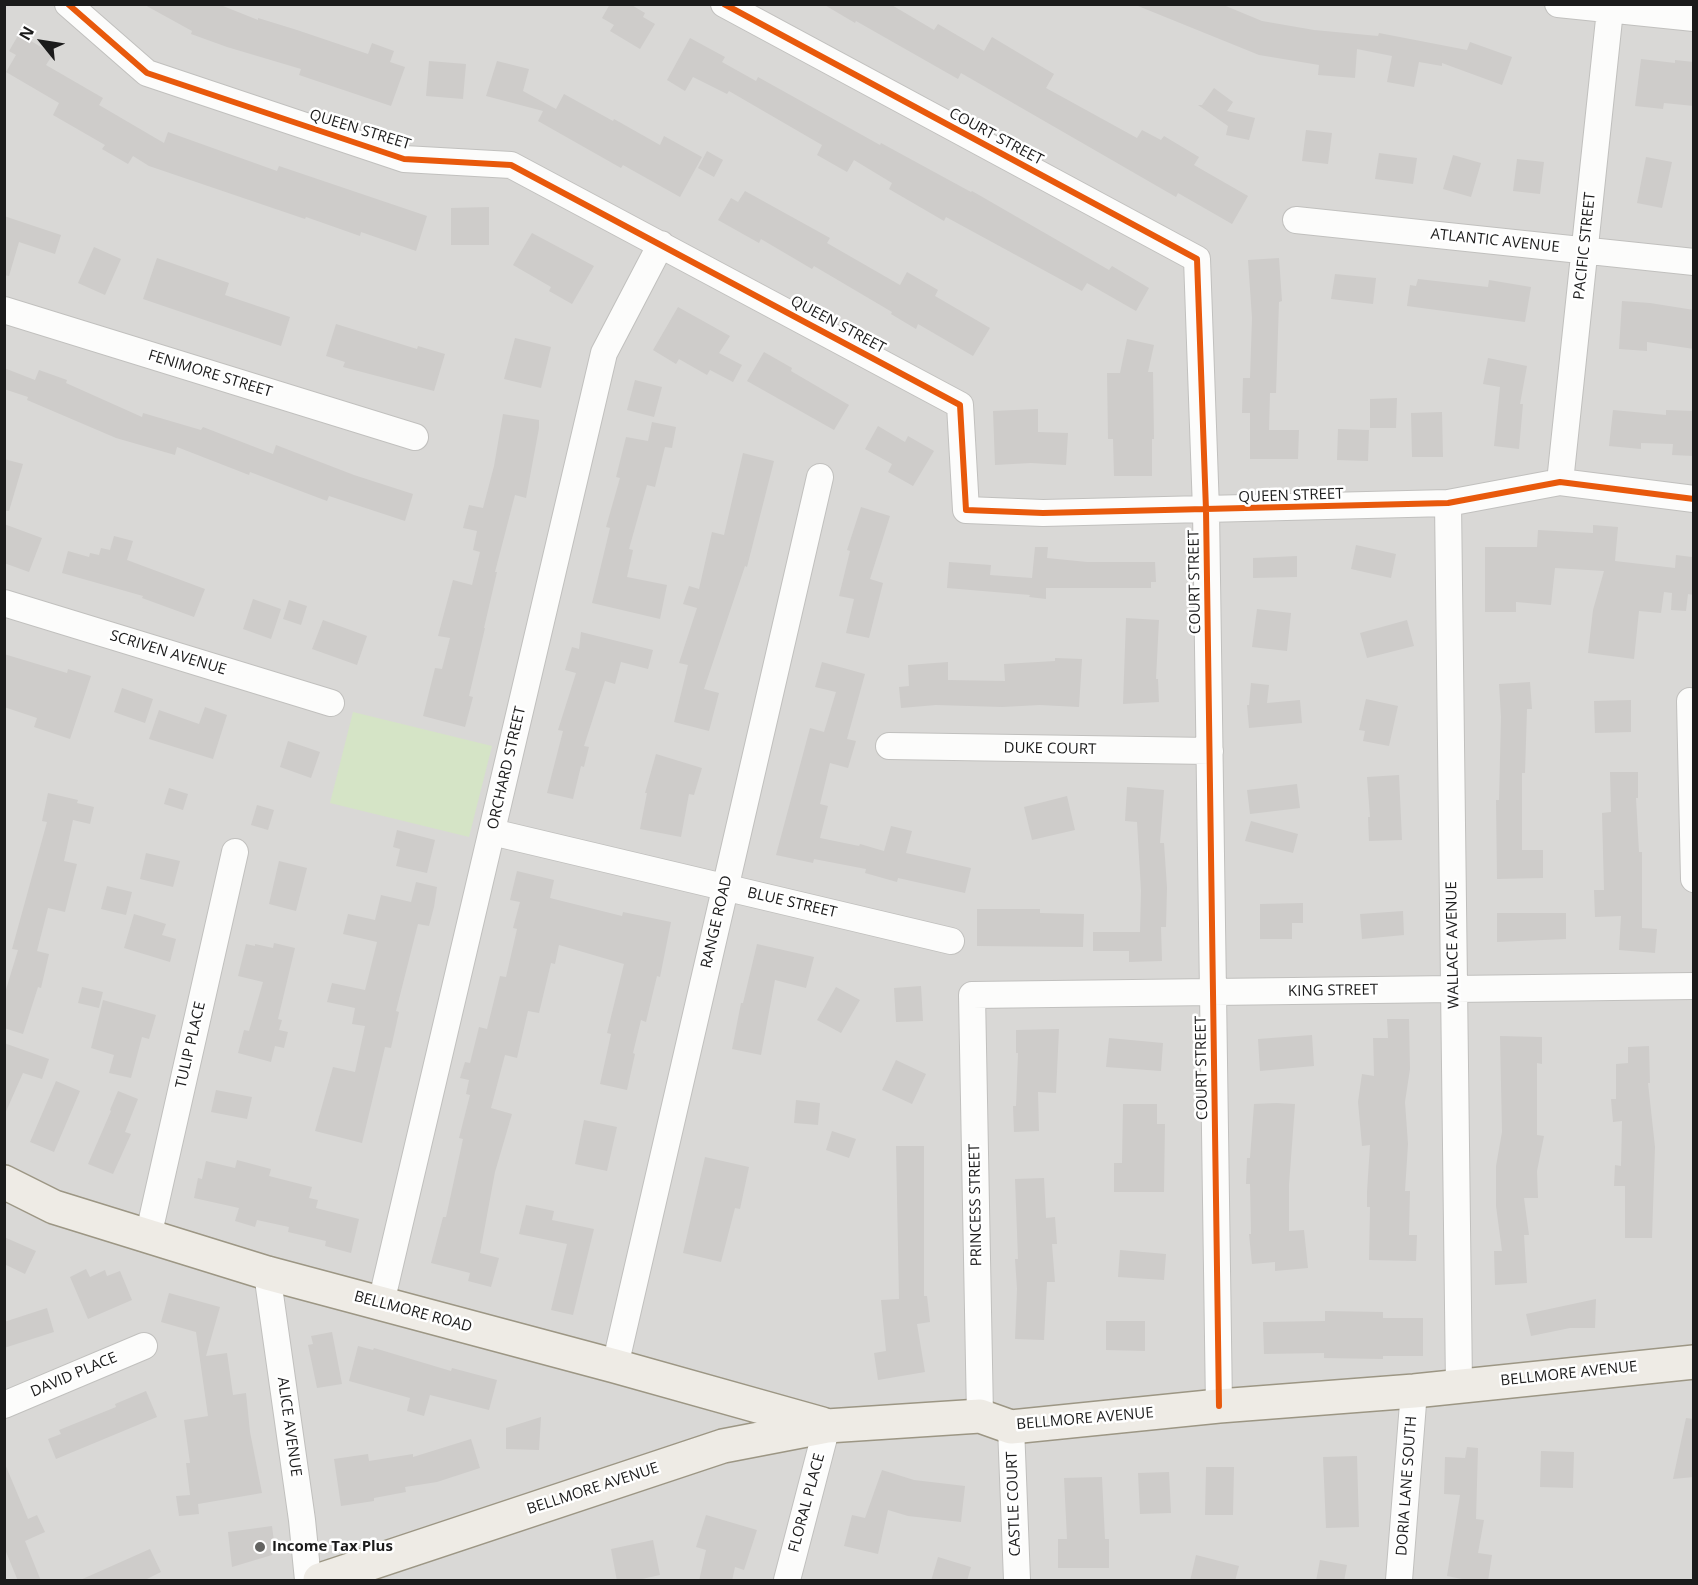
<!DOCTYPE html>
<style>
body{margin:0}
#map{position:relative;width:1698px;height:1585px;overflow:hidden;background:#eae8e4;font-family:"Open Sans",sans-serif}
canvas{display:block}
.frame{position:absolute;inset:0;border:6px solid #1b1b1b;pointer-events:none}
.north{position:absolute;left:12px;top:12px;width:60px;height:60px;-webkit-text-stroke:4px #fff;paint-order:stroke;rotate:300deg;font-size:16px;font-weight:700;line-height:24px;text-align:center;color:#1b1b1b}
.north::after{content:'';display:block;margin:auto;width:21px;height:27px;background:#1b1b1b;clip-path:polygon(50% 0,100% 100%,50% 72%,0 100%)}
</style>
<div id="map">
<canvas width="1698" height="1585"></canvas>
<div class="frame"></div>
<div class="north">N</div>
</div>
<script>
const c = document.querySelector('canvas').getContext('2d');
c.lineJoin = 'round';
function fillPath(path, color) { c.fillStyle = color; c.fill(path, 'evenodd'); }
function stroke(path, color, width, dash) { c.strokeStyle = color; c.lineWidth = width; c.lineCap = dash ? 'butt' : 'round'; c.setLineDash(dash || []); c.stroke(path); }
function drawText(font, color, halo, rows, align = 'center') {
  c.font = font + ' "Open Sans",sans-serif'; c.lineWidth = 5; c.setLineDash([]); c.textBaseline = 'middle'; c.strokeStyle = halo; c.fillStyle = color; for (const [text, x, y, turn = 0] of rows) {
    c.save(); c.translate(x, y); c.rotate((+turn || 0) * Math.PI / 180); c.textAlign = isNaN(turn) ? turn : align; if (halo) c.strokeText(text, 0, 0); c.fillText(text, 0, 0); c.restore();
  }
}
fillPath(new Path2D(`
 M5,5H1693V1580H5Z`), '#d9d8d6');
fillPath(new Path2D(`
 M353,712L492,746L469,837L330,803Z`), '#d5e4c6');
fillPath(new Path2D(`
 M143,4H218L258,20V18L297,30L368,54L372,43L394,51L390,62L405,67L391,106L299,75L301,69L227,47L191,34L192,31Z
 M610,4H630L645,13L643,17L655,24L640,49L610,31L614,25L602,18Z
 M823,4H890L934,30L938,24L984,51L992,37L1054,74L1046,88L1137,138L1142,130L1161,140L1164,136L1199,157L1194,165L1248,196L1232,224L1178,193L1176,197L961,73L958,79L856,21L855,23Z
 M1139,4H1221L1262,21L1314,30L1378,36L1379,33L1467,50L1470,42L1512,57L1502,85L1442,63V66L1419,62L1414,87L1387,82L1392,56L1357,49L1355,78L1318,75L1319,65L1259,55L1138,6Z
 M19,34L53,54L46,65L103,98L99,105L164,143L168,132L277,171L279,166L427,216L416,251L361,232L360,236L306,217L305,219L149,166L133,156L128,164L102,149L105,145L53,115L59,103L6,72L16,55L9,51Z
 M690,38L725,57L722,62L756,81L758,77L880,145L881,143L971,192L972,191L1109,270L1112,266L1149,288L1136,311L1087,283L1082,291L946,217L944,221L889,189L892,183L854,160L847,172L817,155L822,145L729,91L727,94L693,77L685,91L667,80Z
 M1641,59L1675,63V60L1694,62V106L1664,103L1663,109L1635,106Z
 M429,61L466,64L463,99L426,96Z
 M497,61L529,69L523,91L556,109L564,94L613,121L614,119L660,145L664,136L702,157L680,197L623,165L621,168L538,121L543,111L486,96Z
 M1214,88L1233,102L1227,111L1255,118L1249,140L1226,135L1228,126L1198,105H1202Z
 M1306,130L1332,133L1328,164L1302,161Z
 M707,151L723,160L714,177L698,168Z
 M1379,153L1417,158L1413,184L1375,179Z
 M1453,155L1481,163L1471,197L1443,189Z
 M1646,157L1672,162L1662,208L1637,203Z
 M1517,159L1544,162L1540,194L1513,191Z
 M745,191L830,238L827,243L900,285L907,272L938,290L935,296L990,328L973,356L918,324L916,329L891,314L892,312L814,266L812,269L761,239L759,243L718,220L731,198L738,202Z
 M489,207V245H451V208Z
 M4,216L61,235L55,254L19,242L9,276L4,275Z
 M532,233L594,266L572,304L549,291L551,287L513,265Z
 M94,247L121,259L105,295L78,283Z
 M157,258L229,283L225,295L290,317L281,346L143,299Z
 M1279,258L1282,301L1279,302L1276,393H1270L1269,430H1299L1298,459H1250V413H1242L1243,378H1250L1252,318L1248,260Z
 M1335,274L1376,278L1373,304L1331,299Z
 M1418,279L1488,287L1489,280L1531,287L1525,322L1407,306L1410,285L1416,286Z
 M1622,301L1650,303L1694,310V349L1647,342V351L1619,349Z
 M678,307L730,336L719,353L742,365L733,382L710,370L707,375L679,359L676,364L653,350Z
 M336,324L417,349L418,346L445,354L434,391L343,367L345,362L326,356Z
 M515,338L551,347L541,388L504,379Z
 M1127,339L1154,345L1148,372H1153L1154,439H1152V476H1114L1113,439H1108L1107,373H1120Z
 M764,352L792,368L791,371L849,405L834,430L747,381Z
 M1488,358L1527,366L1520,404H1523L1519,449L1494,446L1500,387L1483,384Z
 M4,368L35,380L39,370L67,380L66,383L142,417L143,413L201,430L203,427L273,454L276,445L354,475L413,494L405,521L329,496L327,501L250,472L249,475L177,447L175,455L116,438L27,400L28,397L4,389Z
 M635,380L662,387L654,417L627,410Z
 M1397,398L1396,428H1370V399Z
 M1038,409V432L1068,433L1066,465L1031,463L995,465L993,411Z
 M1613,410L1666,415V410L1694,411V456L1672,455L1673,444L1641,443V449L1609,446Z
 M1442,412L1443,457H1412L1411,413Z
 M503,414L539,420V428L526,498L515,495L495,572H497L484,628H485L469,696L473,697L465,727L423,716L435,668L442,669L450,638L438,636L453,580L472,585L480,552L473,550L477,531L463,528L469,505L483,508L494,466Z
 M652,422L676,427L672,448L665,447L655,487L647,485L629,549L633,550L627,577L667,585L660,619L592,603L610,528L606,527L620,478L616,477L626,437L648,441Z
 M878,426L905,442L908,436L934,451L913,486L888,472L892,464L865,449Z
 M1338,429L1369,430L1368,461L1337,460Z
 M743,453L774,461L747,567L745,566L704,689L719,693L709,731L674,722L688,665L679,663L697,608L683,604L689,586L699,589L712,532L724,535Z
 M4,459L23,464L9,511H4Z
 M861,507L890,516L870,579L883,583L869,638L846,633L854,599L839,596L850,551L847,550Z
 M4,524L42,538L29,572L4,563Z
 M1593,525L1618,527L1615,561L1675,568L1676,555L1692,557L1694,595L1688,594L1686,611L1671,610L1672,593L1664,592L1661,613L1639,611L1634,659L1588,653L1593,610L1604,571L1555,568L1551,605L1516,602V612H1485V547H1537L1538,530L1593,533Z
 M114,536L133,541L127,560L205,589L194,617L142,598L143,596L62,573L68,551L89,557L90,553L99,555L101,548L110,550Z
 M1356,545L1396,554L1391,578L1351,569Z
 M1035,547H1048L1047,558L1087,562H1155L1156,582H1151V588H1046V599L1029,597L1030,595L947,588L949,562L991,565L990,575L1032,578Z
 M1297,556V577L1253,578V558Z
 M253,599L281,609L271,639L243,629Z
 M289,600L307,606L301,625L283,619Z
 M1257,609L1291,613L1287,651L1252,647Z
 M1126,618L1159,620L1156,679H1158L1159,702L1123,704Z
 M323,620L367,636L357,665L312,649Z
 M1407,620L1414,646L1367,658L1360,633Z
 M581,632L653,650L648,669L621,662L615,684L605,681L584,746L589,747L584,767L581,766L573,799L547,793L563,731L558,730L576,673L565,670L572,647L579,649Z
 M4,654L67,673L68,669L91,676L70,739L34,727L37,718L4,707Z
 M1055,658L1082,659L1079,707L1040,705L1002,707L936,705L901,708L899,687L909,686L908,665L948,662V680L1005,681L1004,664L1055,661Z
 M822,662L865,674L847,739L856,741L848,768L830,763L820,804L828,806L820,838L859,846L860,844L884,851L891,826L912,831L906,853L971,868L965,893L898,878L897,882L865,873L866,869L814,859L813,863L776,855L810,728L824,732L836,692L815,687Z
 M1530,682L1532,709H1527L1525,773H1522V850H1543V878L1497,879L1496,800H1499L1501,717L1499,684Z
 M1251,683L1269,685L1267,703L1300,700L1302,723L1249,728L1247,705H1249Z
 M122,688L153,699L145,723L114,712Z
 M1366,699L1398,706L1389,746L1363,741L1365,731L1359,730Z
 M1631,700V732L1595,733L1594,701Z
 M205,707L227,715L213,759L149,739L159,710L199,724Z
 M288,741L320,752L311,778L280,767Z
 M656,754L702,768L694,795L689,794L681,837L640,829L647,793H645Z
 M1610,772H1638V798H1636L1639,852H1642V928L1657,929L1655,953L1619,950L1621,916L1595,917L1594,890H1604L1602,813L1611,812Z
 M1399,775L1402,840L1369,841L1368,817H1370L1367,777Z
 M1297,784L1300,808L1250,814L1247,790Z
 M1127,787L1164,790L1160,843H1164L1167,888L1166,927H1161L1162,961L1129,962V951H1093V932H1140L1141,891L1137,822L1125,821Z
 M169,788L188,794L183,810L164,804Z
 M48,793L78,800L77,803L94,807L90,824L73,820L64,861L77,864L65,912L48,908L37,951L49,954L41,988L38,987L23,1034L4,1028V996L18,950L12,949L47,822L42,821Z
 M1067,796L1075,830L1032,840L1024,807Z
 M257,805L274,810L268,830L251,825Z
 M1251,821L1298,834L1293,853L1245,841Z
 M397,830L435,840L427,873L396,866L400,849L393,847Z
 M146,853L180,861L173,887L140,879Z
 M279,861L307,868L296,911L269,904Z
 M517,871L554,880L550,898L622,916L623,912L671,922L660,977L657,976L646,1022L641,1020L633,1053L635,1054L627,1090L600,1084L611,1034L607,1033L624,964L559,945L555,964L551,963L539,1013L528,1011L517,1058L505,1055L491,1108L512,1114L495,1172L480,1253L499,1258L491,1287L468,1281L470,1273L431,1263L443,1217H446L463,1139L459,1138L470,1095L466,1094L469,1080L460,1078L465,1062L470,1063L479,1027L487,1029L500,976L506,977L517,929L513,928L520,902L510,900Z
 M416,882L437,887L434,907L429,926L418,924L396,1011L399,1012L391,1048L385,1047L362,1143L315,1131L333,1067L355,1072L365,1026L352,1024L355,1008L327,1002L332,983L365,990L377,942L343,934L348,914L375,920L381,895L411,902Z
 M107,886L132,892L126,915L101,909Z
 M1303,903V923H1292V939H1260V904Z
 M977,909H1040V913L1084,914L1083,947L977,946Z
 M1403,911L1404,935L1362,939L1360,914Z
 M1497,913H1566V939L1497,942Z
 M134,914L166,924L162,935L176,939L170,962L124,948Z
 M274,943L295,948L278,1019L282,1020L279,1030L288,1032L284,1048L275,1046L271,1062L238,1053L244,1030L249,1031L263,982L238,976L246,944L255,946V944L273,948Z
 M757,944L814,957L806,988L775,980L761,1055L732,1049L741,1003H743Z
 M921,986L923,1021L896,1022L894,988Z
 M82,987L103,992L99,1008L78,1003Z
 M836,987L860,1000L841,1033L817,1020Z
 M103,1000L156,1015L149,1039L142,1037L131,1078L109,1073L114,1055L91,1048Z
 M1387,1019H1409L1410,1069L1405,1102L1408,1144L1405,1191H1410L1409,1235H1417L1416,1261L1369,1260L1370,1207H1367V1192L1370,1145L1362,1146L1358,1102L1362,1074L1374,1076L1373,1038H1388Z
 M1059,1029L1056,1093L1038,1092L1039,1131L1014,1132L1013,1106H1016L1018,1053H1016V1030Z
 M1312,1035L1314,1066L1260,1071L1258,1039Z
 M1500,1036L1542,1037V1064L1537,1063V1135L1544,1136L1537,1171L1538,1198H1524L1529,1235H1524L1527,1283L1495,1285L1494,1251H1502L1496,1206V1166L1502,1132Z
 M1109,1038L1163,1043L1161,1071L1106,1067Z
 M4,1043L49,1059L42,1079L23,1073L4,1116Z
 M1649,1046L1650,1083H1648L1655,1147L1652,1238H1625V1186H1614L1615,1165L1621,1166L1622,1121L1613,1122L1611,1099H1616V1064L1628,1063V1047Z
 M896,1060L926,1074L912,1104L882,1090Z
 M56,1081L80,1091L54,1152L30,1142Z
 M216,1090L252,1097L247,1119L211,1112Z
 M118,1091L138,1099L125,1132L131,1134L113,1174L88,1164L111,1111L110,1110Z
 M796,1100L820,1103L818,1125L794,1123Z
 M1276,1103L1295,1104L1289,1185V1231L1304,1230L1308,1268L1275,1271V1262L1252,1264L1249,1234H1251L1250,1184H1246L1247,1158H1250L1254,1104Z
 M1123,1104H1157V1124H1165L1164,1192H1114V1163H1122Z
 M584,1120L617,1127L607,1171L575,1164Z
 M832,1131L856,1139L849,1158L826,1150Z
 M896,1146H924V1296H927L930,1322L917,1324L925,1372L878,1380L874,1353L886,1351L881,1300L899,1299Z
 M705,1157L749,1167L740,1209L735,1208L721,1262L683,1253Z
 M237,1160L271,1169L269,1176L312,1187L309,1198L318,1200L316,1208L359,1219L351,1253L325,1246L326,1241L288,1232L289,1227L257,1220L255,1227L235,1221L239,1208L194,1198L198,1178L202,1179L206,1161L235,1168Z
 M1044,1178L1046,1218L1055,1217L1057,1244H1052L1055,1282H1047L1044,1340L1015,1339L1017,1289L1015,1259H1018L1015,1179Z
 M526,1205L554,1211L552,1220L594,1229L573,1315L551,1310L567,1244L519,1234Z
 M4,1237L36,1251L25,1274L4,1264Z
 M1120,1250L1166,1254L1164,1280L1118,1277Z
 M86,1269L90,1277L105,1270L107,1276L120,1271L132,1300L88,1319L70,1277Z
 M169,1293L220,1307L206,1356L227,1353L233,1395L246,1393L250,1432L262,1493L198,1504L199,1514L179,1516L176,1496L190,1495L186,1463H190L184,1420L208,1416L196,1332L161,1322Z
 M1596,1299L1595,1328H1570L1531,1336L1526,1314Z
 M47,1308L54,1332L4,1348V1322Z
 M1325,1311L1383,1312V1318H1423V1356H1383V1359L1324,1358V1353L1264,1354L1263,1322L1325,1321Z
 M1106,1321H1145V1351L1106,1350Z
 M332,1332L342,1384L317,1388L308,1345L313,1344L311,1336Z
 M358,1346L373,1350L374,1348L451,1371L452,1368L497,1380L489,1410L430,1395L424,1416L407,1411L410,1398L349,1381Z
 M146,1391L157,1417L56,1459L48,1439L61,1434L59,1430L116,1407L115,1404Z
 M541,1417L539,1450L506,1449V1428Z
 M1686,1418L1694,1419V1477L1673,1479Z
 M471,1439L480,1468L437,1482L405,1487L406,1492L374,1498V1501L341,1506L334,1459L368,1454L369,1461L413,1454V1457Z
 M1467,1447L1478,1448L1476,1519L1484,1520L1478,1553L1492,1555L1488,1581H1472L1447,1576L1460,1495L1444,1494L1445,1457L1465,1458Z
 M1541,1451L1574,1452L1573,1488L1540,1487Z
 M1357,1456L1359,1527L1326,1528L1323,1457Z
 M5,1464L28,1519L37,1515L45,1532L25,1541L41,1581H18L4,1547Z
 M1206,1467H1234L1233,1515H1205Z
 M882,1470L914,1480L965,1486L961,1522L908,1516L888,1510L878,1554L844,1546L852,1515L865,1518Z
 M1169,1472L1171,1513L1140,1514L1138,1473Z
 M1102,1477L1105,1539H1109V1568H1058V1539H1067L1064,1478Z
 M706,1515L757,1530L744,1570L735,1567L732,1581H699L706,1550L696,1547Z
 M272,1526L275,1549L272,1555L232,1567L228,1532Z
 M653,1540L660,1575L633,1581H617L611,1549Z
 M150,1549L161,1572L143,1581H78Z
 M1196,1555L1239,1566L1235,1581H1190Z
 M938,1557L971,1567L967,1581H931Z
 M1320,1560L1347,1565L1344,1581H1316Z`), '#ceccca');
const minor = new Path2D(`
 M68,4L147,73L404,159L511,165L960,405L966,510L1043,513L1448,503L1560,482L1694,499
 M724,4L1197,259L1206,510L1219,1406
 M1558,4L1694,18
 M1296,220L1694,262
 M4,310L415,437
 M1560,482L1610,10
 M1448,503L1459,1386
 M4,603L331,703
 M1690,701L1694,879
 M889,746L1210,751
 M492,832L951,941
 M148,1237L235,852
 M267,1273L302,1520L308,1580
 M381,1303L604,353L661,244
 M615,1366L820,477
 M4,1405L144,1346
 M980,1416L972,995L1694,986
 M1011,1427L1017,1580
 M787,1580L827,1426
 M1399,1580L1414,1391`);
const major = new Path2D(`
 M4,1182L54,1207L267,1273L615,1366L822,1424
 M320,1580L723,1446L827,1426L980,1416L1011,1427L1219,1406L1414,1391L1694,1362`);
stroke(minor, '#c1c0be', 28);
stroke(major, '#9c9684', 36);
stroke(minor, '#fcfcfb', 26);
stroke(major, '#eeebe5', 33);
stroke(new Path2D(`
 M68,4L147,73L404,159L511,165L960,405L966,510L1043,513L1448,503L1560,482L1694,499
 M724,4L1197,259L1206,510L1219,1406`), '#e8590c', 6);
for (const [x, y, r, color] of [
 [260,1547,6,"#636361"]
]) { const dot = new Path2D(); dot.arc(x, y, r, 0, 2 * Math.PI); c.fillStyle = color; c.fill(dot); stroke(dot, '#fff', 2); }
drawText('15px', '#1b1b1b', '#fff', [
 ["QUEEN STREET",360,130,17],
 ["COURT STREET",996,137,28],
 ["ATLANTIC AVENUE",1495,241,6],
 ["PACIFIC STREET",1585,246,-84],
 ["QUEEN STREET",838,325,28],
 ["FENIMORE STREET",210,374,17],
 ["QUEEN STREET",1291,496,-2],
 ["COURT STREET",1195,582,-91],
 ["SCRIVEN AVENUE",168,653,17],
 ["DUKE COURT",1050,749,1],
 ["ORCHARD STREET",507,768,-77],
 ["BLUE STREET",792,903,13],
 ["RANGE ROAD",717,922,-77],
 ["WALLACE AVENUE",1453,945,-91],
 ["KING STREET",1333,991,-1],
 ["TULIP PLACE",191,1045,-77],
 ["COURT STREET",1202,1068,-91],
 ["PRINCESS STREET",976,1205,-91],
 ["BELLMORE ROAD",413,1312,15],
 ["BELLMORE AVENUE",1569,1374,-6],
 ["DAVID PLACE",74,1375,-23],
 ["BELLMORE AVENUE",1085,1419,-5],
 ["ALICE AVENUE",289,1427,82],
 ["DORIA LANE SOUTH",1407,1486,-86],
 ["BELLMORE AVENUE",593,1489,-18],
 ["FLORAL PLACE",807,1503,-75],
 ["CASTLE COURT",1014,1504,-92]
]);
drawText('bold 15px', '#1b1b1b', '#fff', [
 ["Income Tax Plus",272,1547]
], 'left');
</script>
